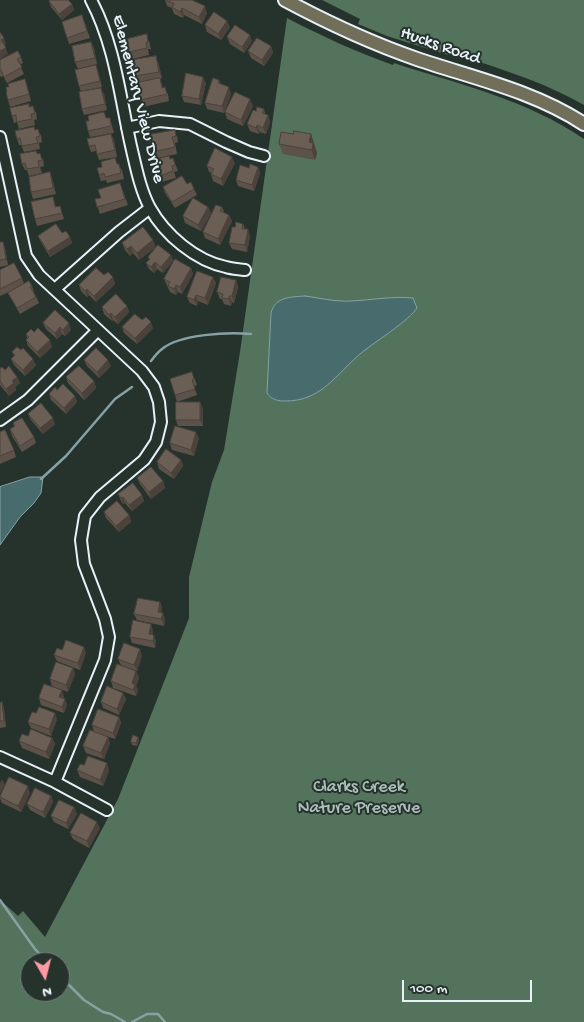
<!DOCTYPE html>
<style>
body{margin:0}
#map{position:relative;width:584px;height:1022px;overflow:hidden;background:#26332d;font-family:"Gochi Hand",sans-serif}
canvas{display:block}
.north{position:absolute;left:20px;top:952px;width:50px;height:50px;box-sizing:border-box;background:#26332d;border:1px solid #747f7e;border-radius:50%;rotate:172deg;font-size:14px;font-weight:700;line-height:20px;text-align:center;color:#e8f1f8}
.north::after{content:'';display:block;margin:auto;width:18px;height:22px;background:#ff9aa2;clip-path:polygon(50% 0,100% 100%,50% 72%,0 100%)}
.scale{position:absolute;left:402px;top:980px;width:130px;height:22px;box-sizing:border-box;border:2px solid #e8f1f8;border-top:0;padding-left:6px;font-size:15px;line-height:18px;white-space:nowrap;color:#e8f1f8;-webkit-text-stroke:4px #26332d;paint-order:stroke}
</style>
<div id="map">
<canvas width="584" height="1022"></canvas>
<div class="north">N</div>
<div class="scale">100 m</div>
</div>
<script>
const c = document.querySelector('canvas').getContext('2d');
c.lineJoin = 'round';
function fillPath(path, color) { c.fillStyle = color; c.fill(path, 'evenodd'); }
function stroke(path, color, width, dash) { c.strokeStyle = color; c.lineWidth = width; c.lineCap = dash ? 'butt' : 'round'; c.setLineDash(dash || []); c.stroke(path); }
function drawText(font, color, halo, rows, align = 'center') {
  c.font = font + ' "Gochi Hand",sans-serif'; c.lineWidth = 4; c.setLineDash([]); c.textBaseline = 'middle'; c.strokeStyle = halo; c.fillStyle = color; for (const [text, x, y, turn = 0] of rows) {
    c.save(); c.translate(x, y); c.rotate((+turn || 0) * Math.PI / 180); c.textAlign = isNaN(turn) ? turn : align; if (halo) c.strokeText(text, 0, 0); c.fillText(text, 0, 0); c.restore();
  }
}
fillPath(new Path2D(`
 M322,0H584V105C540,80 497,68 449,52L448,55L387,36L358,24L360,19Z
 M287,18C321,36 357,52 393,65L394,63C458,84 528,100 584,139V1022H0V900L18,916L23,911L45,937L118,799L189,618V577L212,482L224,450L240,352ZM30,962H60V992H30Z`), '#53735c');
const water = new Path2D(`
 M305,296C320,298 336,302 351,301C372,300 392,296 413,298L417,308C409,320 381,338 369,347C339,368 325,402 284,401C277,401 271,399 267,393L271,313C275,297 290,297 305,296Z
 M30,477H43L41,493L34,503L20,517L0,545V487Z`);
fillPath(water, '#486c6d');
stroke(water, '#88a1a5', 1);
stroke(new Path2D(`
 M151,361C154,357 158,352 162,349C180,334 228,332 251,334
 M41,479L66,456L115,399L132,387
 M0,900L35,949L47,962
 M60,976L84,1000L103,1012L111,1014L125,1022
 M132,1022L147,1014H158L165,1022`), '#88a1a5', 2.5);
const minor = new Path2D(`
 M91,0C115,45 120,97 131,146C136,167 140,189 150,208C165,235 196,261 226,267C232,269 239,269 245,270
 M127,128L159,121L190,124L226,142L249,152L264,156
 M0,137L26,256L39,275L142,371L154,387L159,402L161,422L156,442L144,460L100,497L85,516L81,540L84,564L105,619L109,637L105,660L55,782
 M55,289L119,232L150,208
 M0,420L28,400L98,330
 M0,757L55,782L107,810`);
const major = new Path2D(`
 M285,0C328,23 371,43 417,59C473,78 534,91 584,124`);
stroke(minor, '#e8f1f8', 14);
stroke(major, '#e8f1f8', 16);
stroke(minor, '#26332d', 10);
stroke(major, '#716e59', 12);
fillPath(new Path2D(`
 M165,0H192L207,13L202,24L184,15L183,18L174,14L172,8L167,6Z
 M49,1L72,4L74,10L62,20L51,7Z
 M82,15L90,38L69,44L62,22Z
 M205,25L230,27L221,40L207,32Z
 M227,37L252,41L244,53L230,44Z
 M149,41L151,49H148L149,55L132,59L129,52Z
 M91,42L94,48L97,64L78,69L75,62Z
 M271,46L273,53L264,66L251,58L248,51Z
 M21,57L23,63L20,65L24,74L7,83L3,76L1,77L0,76V60Z
 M158,62L162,78H160L163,88L168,94L169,101L143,107L135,76Z
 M98,71L102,87L84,91L104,94L107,110L84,115L82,109L81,92L79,86Z
 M219,80L221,85L231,94L224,113L207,109L205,103Z
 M206,83L201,105L184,102L182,96Z
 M27,85L31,101L10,107L8,100L7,92Z
 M253,106L243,126L227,119L225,112Z
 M30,107L36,112L37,119L34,120L35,125L19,129L17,122L14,123L12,116Z
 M264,109L265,114L268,115L270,122L266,134L260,132L259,134L250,131L247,124L256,111Z
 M106,118H110L114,133L90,137L88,131Z
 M35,130L41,135L42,142L39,143L40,149L24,152L21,145H19L17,139Z
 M111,134L114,140L117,157L99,160L96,151L91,152L89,146Z
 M293,134H311L317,153L315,160L283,154L279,144Z
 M148,135L177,136L178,142L175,143L177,154L154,159L152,152Z
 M37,154L43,159L44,166L40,167L42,173L29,176L27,170H25L22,164Z
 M173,158L178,171L174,172L176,178L162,182L155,160L170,159Z
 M235,163L223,186L213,181L211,174L212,173L209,172L207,166Z
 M117,164L122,170L124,179L107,183L106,180L101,181L99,175Z
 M258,167L260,173L254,191L238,186L236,180Z
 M50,172L52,178L56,194L33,199L31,192Z
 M120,183L128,205L100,214L95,199L101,198Z
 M163,187L194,189L197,195L175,208L165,193Z
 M53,197L56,207L60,206L64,219L37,226L35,219Z
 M208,207L211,213L201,231L185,223L183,216Z
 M222,207L224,212L229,215L232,221L220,245L205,238L203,232Z
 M243,224L245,229L250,236L247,252L232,249L229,243L235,227Z
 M62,233L70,237L72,243L50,257L41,242L38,236Z
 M0,242H3L5,248L8,265L0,267Z
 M122,243L156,247L139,260L133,253L130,256L125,250Z
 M171,255L173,261L163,273L157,269L154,273L149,269L146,263L149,260L148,257Z
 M191,268L193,274L182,294L178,292L176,295L170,292L164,279Z
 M0,270L22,278L24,284L32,286L34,292L39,303L20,314L11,299L8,293L13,290L0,296Z
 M104,275L113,277L115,284L96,302L89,295L87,297L81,291L79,285Z
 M213,277L216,283L208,305L198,301L197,306L190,303L187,297Z
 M236,280L238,287L234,303L232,302L231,306L224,304L222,299H220L217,292Z
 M127,306L129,312L118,324L113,320L112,321L104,314L102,307Z
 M142,320L153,328L137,344L124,333L122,327Z
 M43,323L71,330L65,336L62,334L57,339L46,329Z
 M34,332L52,347L40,358L28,346L26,340L27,338L26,334Z
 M12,352L36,365L25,376L14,365L11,359L14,356Z
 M84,360L111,366L99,378L87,366Z
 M0,368L5,370L17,377L20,383L15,387L16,390L9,396L0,385Z
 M192,372L197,385L194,386L197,395L177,402L175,395Z
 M66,377L94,381L96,388L84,400L68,383Z
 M57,390L75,396L77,402L66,414L51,400L49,394Z
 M200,402L203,409V426H178L176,420Z
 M28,414L55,424L43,434L31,420Z
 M13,423L34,437L36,443L22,452L12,436L10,429L14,427Z
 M0,432L14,450L16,457L0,464Z
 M199,438L194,456L172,450L170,443Z
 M181,460L183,466L174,479L159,469L157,462Z
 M137,478L163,481L165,488L151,499L140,484Z
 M118,494L142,495L144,501L132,511L125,503L123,504L121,501Z
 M104,512L129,515L131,522L119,532L106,518Z
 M160,602L162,608L161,612L165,619L164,626L137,620L134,614Z
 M153,630L152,635L156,641L155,648L132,643L130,637Z
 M62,650L86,653L80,670L57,661L54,655Z
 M142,656L137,671L121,665L118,659Z
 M73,668L75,674L68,692L52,686L50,679Z
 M136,671L139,678L136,686L138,691L136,696L113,688L111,681Z
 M123,693L126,699L119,715L103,708L101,702Z
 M64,696V698L67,705L64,713L41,705L39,698Z
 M2,702L4,709L6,727L0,728V703Z
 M119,717L121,723L115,739L106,736L108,737L110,743L104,759L86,753L83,746L94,732L92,725Z
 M57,719L51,736L31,728L28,722Z
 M28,736L52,738L55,744L49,759L22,748L19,741Z
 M138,737L139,740L137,746L132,745L131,742Z
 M84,765L109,770L103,786L80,777L77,770Z
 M30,793L21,812L2,803L0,798V796Z
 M51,796L53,802L45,818L30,810L27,804Z
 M74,807L77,814L68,829L54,822L51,816Z
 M100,828L89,848L73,839L70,833Z`), '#5c5249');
fillPath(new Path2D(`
 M72,4L74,10L62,20L59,14Z
 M205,6L207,13L202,24L199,17Z
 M182,8L184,15L183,18L180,12Z
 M227,21L230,27L221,40L218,34Z
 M250,35L252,41L244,53L242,47Z
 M4,38L6,44L3,46L1,40Z
 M91,42L94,48L97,64L95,58Z
 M271,46L273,53L264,66L262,60Z
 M6,48L8,54L0,59V51Z
 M156,56L158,62L162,78L159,72Z
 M203,77L206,83L201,105L199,99Z
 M229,87L231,94L224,113L222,106Z
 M101,88L104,94L107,110L105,104Z
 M250,99L253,106L243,126L241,120Z
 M268,115L270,122L266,134L263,128Z
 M257,125L260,132L259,134L256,128Z
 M111,134L114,140L117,157L115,150Z
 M311,134L317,153L315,160L309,142Z
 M232,157L235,163L223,186L221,179Z
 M258,167L260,173L254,191L252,185Z
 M50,172L52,178L56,194L53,188Z
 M208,207L211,213L201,231L198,225Z
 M229,215L232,221L220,245L218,239Z
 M248,229L250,236L247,252L245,245Z
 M70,237L72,243L50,257L48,251Z
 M153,240L156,247L139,260L137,253Z
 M3,242L5,248L8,265L6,259Z
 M131,246L133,253L130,256L127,249Z
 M171,255L173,261L163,273L161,267Z
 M155,262L157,269L154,273L151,267Z
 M191,268L193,274L182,294L180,287Z
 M113,277L115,284L96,302L94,296Z
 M213,277L216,283L208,305L205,298Z
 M236,280L238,287L234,303L232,296Z
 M176,285L178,292L176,295L174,289Z
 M87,289L89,295L87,297L85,291Z
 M196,295L198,301L197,306L194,300Z
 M229,296L232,302L231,306L229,299Z
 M127,306L129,312L118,324L115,317Z
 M111,313L113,320L112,321L109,315Z
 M151,322L153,328L137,344L135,338Z
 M69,323L71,330L65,336L63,330Z
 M60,327L62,334L57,339L55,333Z
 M50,340L52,347L40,358L37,352Z
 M33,359L36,365L25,376L23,370Z
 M108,360L111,366L99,378L97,372Z
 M17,377L20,383L15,387L16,390L9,396L6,389L12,381Z
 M94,381L96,388L84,400L82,393Z
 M75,396L77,402L66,414L64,408Z
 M200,402L203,409V426L200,420Z
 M53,418L55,424L43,434L40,428Z
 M196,432L199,438L194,456L191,450Z
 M181,460L183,466L174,479L171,473Z
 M163,481L165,488L151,499L149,492Z
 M142,495L144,501L132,511L129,505Z
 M123,497L125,503L123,504L121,498Z
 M129,515L131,522L119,532L116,526Z
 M160,602L162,608L160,618L158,612Z
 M163,613L165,619L164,626L161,619Z
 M151,624L153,630L151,640L149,634Z
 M154,635L156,641L155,648L153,641Z
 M84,647L86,653L80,670L78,663Z
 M140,649L142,656L137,671L134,665Z
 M73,668L75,674L68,692L66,685Z
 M136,671L139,678L136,685L138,691L136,696L132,683Z
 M62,690L64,696L62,703L59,697Z
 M123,693L126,699L119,715L117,709Z
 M65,699L67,705L64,713L62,707Z
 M2,702L4,709L6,727L4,721Z
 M55,713L57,719L51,736L49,729Z
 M119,717L121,723L115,739L113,733Z
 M108,737L110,743L104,759L101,753Z
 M138,737L139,740L137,746L136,743Z
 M52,738L55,744L49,759L46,752Z
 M107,763L109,770L103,786L100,780Z
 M2,779L5,785L0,794V783Z
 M28,786L30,793L21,812L18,806Z
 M51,796L53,802L45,818L43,812Z
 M74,807L77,814L68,829L66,823Z
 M97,822L100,828L89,848L87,841Z`), '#4b423c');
const building = new Path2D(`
 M50,0H68L72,4L59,14L49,1Z
 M166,0H192L205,6L199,17L182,8L180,12L172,7L174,4Z
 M214,12L227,21L218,34L205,25Z
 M82,15L87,31L67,38L62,22Z
 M235,25L250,35L242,47L227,37Z
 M0,32L4,38L1,40L6,48L0,51Z
 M147,34L148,42L146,43L147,48L129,52L127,39Z
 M257,38L271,46L262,60L248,51Z
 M91,42L95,58L75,62L72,46Z
 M18,51L21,57L17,59L22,67L4,77L1,70H0V60Z
 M156,56L159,72L135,76L132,60Z
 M96,65L100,81L79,86L75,70Z
 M186,73L203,77L199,99L182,96Z
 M160,78L162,88L165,87L167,94L141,100L137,83Z
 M213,78L219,80L218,83L229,87L222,106L205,103Z
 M25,79L29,94L8,100L6,92H7L6,87H9L8,84Z
 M101,88L105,104L82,109L79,92Z
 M235,92L250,99L241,120L225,112Z
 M29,104V107L33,106L35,113L31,114L32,119L17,122L16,115L12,116L10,108Z
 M257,107L264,109L262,113L268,115L263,128L257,125L256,128L247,124L253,110L256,111Z
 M104,112L106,118H110L111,126L88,131L86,121H89L88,116Z
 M34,127L35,130L38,129L40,136L36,137L38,143L22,146L20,138L17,139L15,131Z
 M175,130L176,136L172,137L175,147L152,152L148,135Z
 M294,131L311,134L309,142L313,143L312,150L279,144L281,132L293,134Z
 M111,134L115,150L97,154L95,145L89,146L87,139Z
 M215,148L232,157L221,179L211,174L214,169L207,166Z
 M36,151L37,154L40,153L42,160L38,161L39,167L27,169L25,163L22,164L20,154Z
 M169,156L170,159L173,158L175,165L172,166L173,171L160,176L155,160Z
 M115,158L117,164H119L121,173L105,177L104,173L99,175L97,168L102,167L101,162Z
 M250,164L258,167L252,185L236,180L240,165L249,168Z
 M50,172L53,188L31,192L29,177Z
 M182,176L187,184L191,182L194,189L172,202L163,187Z
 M120,183L125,199L97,207L95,199L101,198L98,190Z
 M53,197L55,207L60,206L62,213L35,219L31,202Z
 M193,198L208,207L198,225L183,216Z
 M216,205L222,207L220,211L229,215L218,239L203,232Z
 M236,222L243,224L242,229H248L245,245L229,243L232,227H235Z
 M56,224L62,233L66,231L70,237L48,251L38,236Z
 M143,227L153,240L137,253L131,246L127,249L122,243Z
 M0,242H3L6,259L0,260Z
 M158,245L171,255L161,267L155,262L151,267L146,263L150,259L148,257Z
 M175,259L191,268L180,287L176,285L174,289L168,286L170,282L164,279Z
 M14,263L22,278L0,289V270Z
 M96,268L104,275L108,272L113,277L94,296L87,289L85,291L79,285Z
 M197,271L213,277L205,298L196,295L194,300L187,297Z
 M221,277L236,280L232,296H229V299L222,298L223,294L217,292Z
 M29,281L32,286L30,287L36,297L17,308L8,293Z
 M116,294L127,306L115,317L111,313L109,315L102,307Z
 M55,310L69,323L63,330L60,327L55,333L43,323Z
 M135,314L142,320L146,317L151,322L135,338L122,327Z
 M38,328L50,340L37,352L26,340L29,337L26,334L31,329L34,332Z
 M17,347L21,350L23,348L33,359L23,370L11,359L15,355L12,352Z
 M96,348L108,360L97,372L84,360Z
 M9,366L17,377L12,381L14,383L6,389L0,381V368L2,367L5,370Z
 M79,366L94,381L82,393L66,377Z
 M192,372L194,379L192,380L195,389L175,395L170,379Z
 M63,384L75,396L64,408L49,394L55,387L57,390Z
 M176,402H200V420H176Z
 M41,403L53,418L40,428L28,414Z
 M22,418L34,437L20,446L10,429L15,426L13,423Z
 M175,426L196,432L191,450L170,443Z
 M5,430L14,450L0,456V432Z
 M166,449L181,460L171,473L157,462Z
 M151,467L163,481L149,492L137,478Z
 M133,483L142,495L129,505L123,497L121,498L118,494Z
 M117,501L129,515L116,526L104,512Z
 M138,598L160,602L158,612L163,613L161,619L134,614Z
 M133,620L151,624L149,634L154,635L153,641L130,637Z
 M66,640L84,647L78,663L54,655L57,648L62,650Z
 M124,643L140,649L134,665L118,659Z
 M56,662L73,668L66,685L50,679Z
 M117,664L136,671L132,683L135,685L133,690L111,681Z
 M44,684L62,690L59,697L65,699L62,707L39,698Z
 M107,686L123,693L117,709L101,702Z
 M2,702L4,721H0V703Z
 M39,707L55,713L49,729L28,722L32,712L36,713Z
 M98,709L119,717L113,733L92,725Z
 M31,729L52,738L46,752L19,741L22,734L28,736Z
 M90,730L108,737L101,753L83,746Z
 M133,735L138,737L136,743L131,742Z
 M88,756L107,763L100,780L77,770L80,764L84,765Z
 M9,777L28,786L18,806L0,797Z
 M35,788L51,796L43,812L27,804Z
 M59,800L74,807L66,823L51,816Z
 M81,813L97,822L87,841L70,833Z`);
fillPath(building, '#6b5f55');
stroke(building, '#4b423c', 1);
drawText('18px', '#e8f1f8', '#26332d', [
 ["Hucks Road",440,47,19],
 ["Elementary View Drive",137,99,76]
]);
drawText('18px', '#acbfba', '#26332d', [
 ["Clarks Creek",359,788],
 ["Nature Preserve",359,809]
]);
</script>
